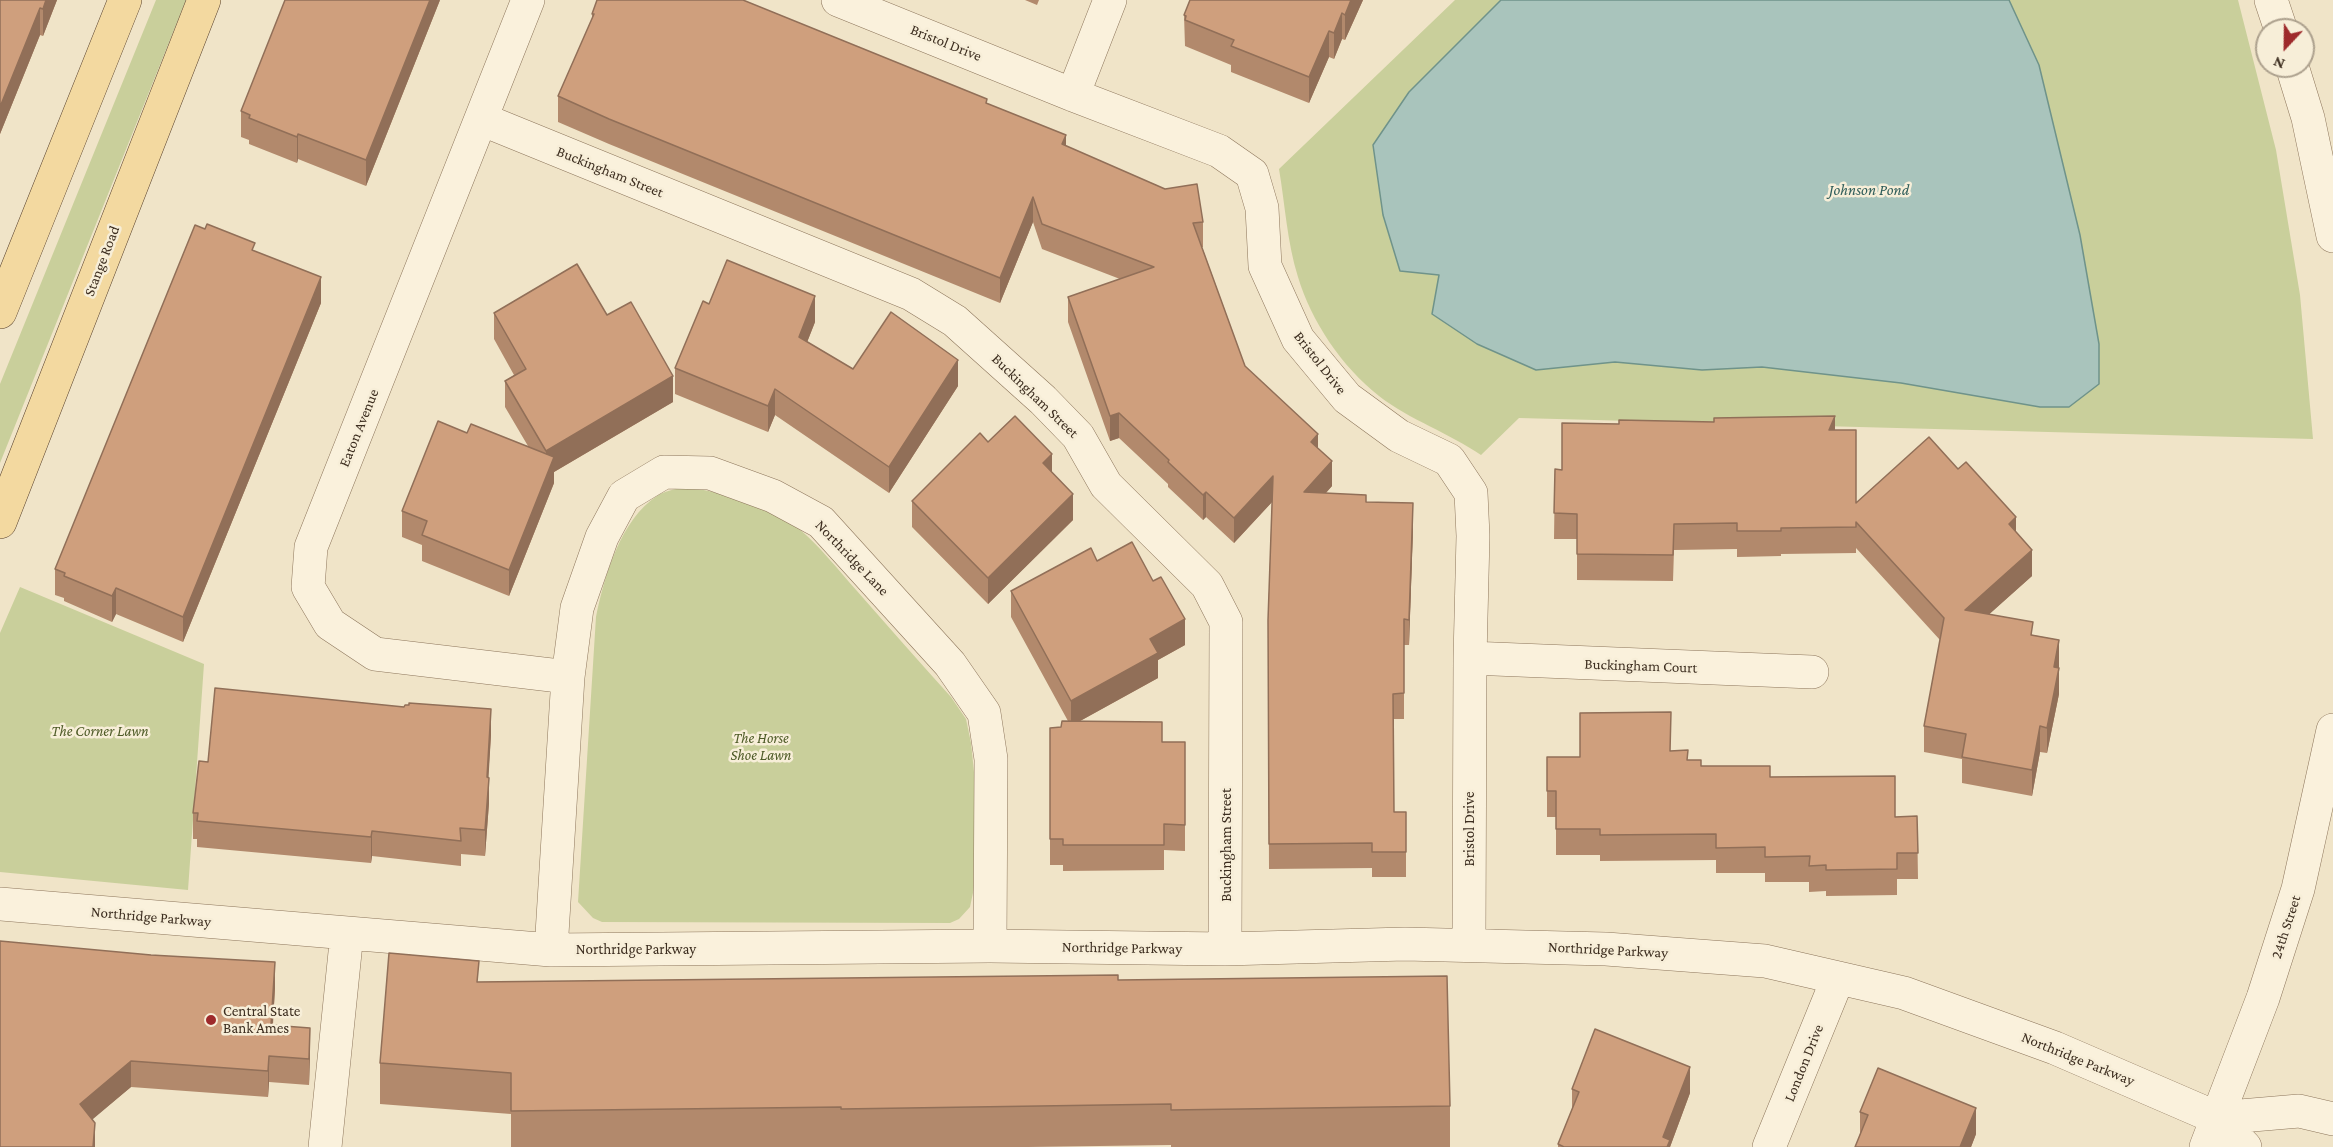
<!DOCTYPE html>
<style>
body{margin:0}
#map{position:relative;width:2333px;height:1147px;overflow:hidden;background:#f0e4c8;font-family:"Crimson Pro",serif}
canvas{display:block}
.north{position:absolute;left:2255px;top:18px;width:60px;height:60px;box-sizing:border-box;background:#f7eed8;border:2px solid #ada18e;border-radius:50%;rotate:202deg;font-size:16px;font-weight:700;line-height:24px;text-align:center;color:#3d2e20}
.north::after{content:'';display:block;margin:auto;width:21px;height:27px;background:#9e2a2b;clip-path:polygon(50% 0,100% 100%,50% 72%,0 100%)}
</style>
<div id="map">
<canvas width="2333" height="1147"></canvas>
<div class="north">N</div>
</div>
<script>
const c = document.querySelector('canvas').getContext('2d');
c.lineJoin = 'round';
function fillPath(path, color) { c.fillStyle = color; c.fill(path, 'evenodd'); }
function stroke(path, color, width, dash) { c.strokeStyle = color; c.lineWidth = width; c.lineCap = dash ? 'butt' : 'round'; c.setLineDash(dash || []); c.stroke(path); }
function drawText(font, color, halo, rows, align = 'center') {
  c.font = font + ' "Crimson Pro",serif'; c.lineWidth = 5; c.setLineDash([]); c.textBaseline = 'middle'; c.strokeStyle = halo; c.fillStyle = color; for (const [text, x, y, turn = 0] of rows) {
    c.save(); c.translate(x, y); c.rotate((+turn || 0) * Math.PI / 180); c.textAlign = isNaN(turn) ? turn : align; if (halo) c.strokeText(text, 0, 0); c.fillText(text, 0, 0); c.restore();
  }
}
fillPath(new Path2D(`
 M156,0H186L0,463V384Z
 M1455,0H2238L2276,150L2300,295L2313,439L1519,418L1481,455C1449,433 1410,420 1379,396C1342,367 1311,321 1298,277C1287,242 1285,204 1279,169Z
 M683,487C716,490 771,506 798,528C820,546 838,570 857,591C888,626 919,662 951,697L966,719L971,743L974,772V888L970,907L959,919L950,923L602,922L593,918L578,902L596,617C604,577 621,519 657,496C664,491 674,490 683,487Z
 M20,587L204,664L188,890L0,872V633Z`), '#c9cf9b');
const water = new Path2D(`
 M1501,0H2009L2039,65L2080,235L2099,344V384L2069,407H2040L1901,383L1762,367L1702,370L1615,362L1536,370L1477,344L1432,314L1439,275L1400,271L1383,215L1373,145L1409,92Z`);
fillPath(water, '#a9c4bc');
stroke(water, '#6f938a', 1.5);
const minor = new Path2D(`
 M528,0L311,547L308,587L330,624L375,654L568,677
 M838,0L1073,95L1219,151L1252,174L1262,208L1265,266L1298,339L1347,398L1399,436L1449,460L1471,493L1473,536L1470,658L1469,945
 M2271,0L2281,30
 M2292,66L2308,118L2333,236
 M1073,95L1110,0
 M481,119L911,294L955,321L1043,400L1078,436L1106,485L1207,585L1226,622L1225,949
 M1470,658L1812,672
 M0,904L551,950L990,946L1225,949L1405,944L1606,949L1765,961L1904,993L2055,1048L2217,1118L2245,1147
 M551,950L568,677L577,608L602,537L624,496L664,472L710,473L773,496L821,522L950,664L984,713L991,759L990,946
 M2217,1118L2299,1111L2333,1119
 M325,1147L347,933
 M1769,1147L1838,978
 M2206,1147L2263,998L2298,889L2333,730`);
const major = new Path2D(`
 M0,312L125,0
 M0,522L204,0`);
stroke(minor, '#8d765c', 34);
stroke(major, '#5b4430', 34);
stroke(minor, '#faf1dc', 33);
stroke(major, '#f3d9a0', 33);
fillPath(new Path2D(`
 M0,0H57L43,36L40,35L0,134Z
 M440,0L366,186L298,159L297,163L249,144V140L241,137V111Z
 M1025,0H1039L1037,5Z
 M1190,0H1363L1345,40L1342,39L1334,59L1329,57L1309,103L1231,72V65L1185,46L1184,15Z
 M592,14L987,104L1066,146L1203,222V247H1202L1245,366L1318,448L1332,486L1326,493L1366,502L1413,529L1409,645H1404V719H1393L1394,812H1406V877H1372V868L1269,869L1268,620L1272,502L1234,543L1206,517L1203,520L1168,487V484L1119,438L1110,441L1068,322V297L1120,279L1042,249L1033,222L1000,303L609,144L558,122V96L592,19Z
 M255,251L321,303L183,642L116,614L112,622L64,601V598L55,595V569Z
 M709,304L815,322L807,342L853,369L958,386L889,493L775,415L768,432L675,394V368Z
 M494,313L607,315L673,402L554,472V483L509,596L422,561V545L402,537V511L467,433L528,446L505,407V381L514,375L494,339Z
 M1835,430L1856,503L2016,533L2032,576L1989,614L2033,635L2059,640V694L2047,753L2040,752L2032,796L1962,783V759L1924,752V726L1940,640L1856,548V553L1781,554V556L1737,557V549L1674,550L1673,581L1577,580V539H1554L1555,469L1562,470Z
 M988,442L1052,473L1073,520L988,604L912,527V501Z
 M1097,561L1185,645L1158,660V678L1080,721L1162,742H1185V851L1164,850V870L1063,871V865H1050V728L1061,727L1068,721L1011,617V591Z
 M404,707L491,735L488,778L489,803L485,856L461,854V866L372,856L371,863L197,847V839H193V813L208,762Z
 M1671,751L1688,760L1701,766L1770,777L1895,817L1917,816L1918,879H1897V895L1826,896V891L1809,892V882H1765V873H1716V860L1600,861V855H1556V817H1547V757H1580Z
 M0,941L275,988L273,1025L310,1054L309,1085L269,1082L268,1097L131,1087L92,1119L95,1147Z
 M1118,980L1450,1106V1147H1171V1145L1028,1147H511V1114L380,1104V1063L479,982Z
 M1572,1089L1690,1093L1670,1147H1558V1144L1572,1109Z
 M1860,1112L1976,1134L1971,1147H1855L1860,1134Z`), '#b2896c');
fillPath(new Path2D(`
 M46,0H57L43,36V9Z
 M430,0H440L366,186V160Z
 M1351,0H1363L1345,40V15Z
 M40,8V35L0,134V107Z
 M1342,13V39L1334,59V33Z
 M1329,31V57L1309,103V77Z
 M298,134V159L297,163V137Z
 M1066,135V161L1062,144Z
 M1033,197V222L1000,303V278Z
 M321,277V303L183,642V617Z
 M815,296V322L799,363V337Z
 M958,360V386L889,493V467Z
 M673,376V402L554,472V483L509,596V570L546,477V451Z
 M775,389V415L768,432V406Z
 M1119,413V438L1110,441V416Z
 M1835,416V442L1829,430Z
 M1318,434V460L1311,442Z
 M1052,454V480L1043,463Z
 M1332,461V486L1304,517V492Z
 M1273,476V501L1234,543V518Z
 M1206,492V517L1203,520V495Z
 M1073,494V520L988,604V578Z
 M1413,503V529L1409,645V620Z
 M2016,517V543L2009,524Z
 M2032,550V576L1965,636V610Z
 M116,588V614L112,622V596Z
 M1185,619V645L1158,660V678L1071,726V701L1150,639Z
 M2059,640V694L2047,753V728L2054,667Z
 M491,709V735L487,803V777Z
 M2040,726V752L2032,796V770Z
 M489,778V803L485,856V830Z
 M372,831V856L371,863V837Z
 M275,962V988L271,1051V1025Z
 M310,1028V1054L309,1085V1059Z
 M269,1056V1082L268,1097V1071Z
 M131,1061V1087L80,1130V1104Z
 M1690,1067V1093L1670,1147H1663V1137Z
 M1976,1108V1134L1971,1147H1960Z
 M95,1123V1147H93Z`), '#916f58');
const building = new Path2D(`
 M0,0H46L43,9L40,8L0,107Z
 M285,0H430L366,160L298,134L297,137L249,118L250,115L241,111Z
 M597,0H743L987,99L986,103L1066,135L1062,144L1165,189L1197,184L1203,222L1193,223L1245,366L1318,434L1311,442L1332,461L1304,492L1366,495V502L1413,503L1409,620L1404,619V693L1393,694L1394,812H1406V852H1372V843L1269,844L1268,620L1273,476L1234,518L1206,492L1203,495L1168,462L1169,460L1119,413L1110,416L1068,297L1154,267L1042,224L1033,197L1000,278L609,119L558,96L594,14H592Z
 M1190,0H1351L1345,15L1342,13L1334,33L1329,31L1309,77L1231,46L1234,40L1185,20L1186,16L1184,15Z
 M207,224L255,243L252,250L321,277L183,617L116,588L112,596L64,576L65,573L55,569L195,225L205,229Z
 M727,260L815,296L799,337L853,369L891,312L958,360L889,467L775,389L768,406L675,368L703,301L709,304Z
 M577,264L607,315L631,302L673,376L546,451L505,381L526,369L494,313Z
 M1015,416L1052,454L1043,463L1073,494L988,578L912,501L980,433L988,442Z
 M1835,416L1829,430H1856V503L1929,437L1958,469L1966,462L2016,517L2009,524L2032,550L1965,610L2033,622L2031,635L2059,640L2054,667L2059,668L2047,728L2040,726L2032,770L1962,757L1966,734L1924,726L1944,618L1856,522V527L1781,528V531H1737V523L1674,524L1673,555L1577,554V514L1554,513L1555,469L1562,470V423L1619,424V420L1714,422V418Z
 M438,421L467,433L471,424L554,457L509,570L422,535L427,521L402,511Z
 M1132,542L1153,581L1161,577L1185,619L1150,639L1158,653L1071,701L1011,591L1091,548L1097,561Z
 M215,688L404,707L405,705H409V703L491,709L487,777L489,778L485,830L460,828L461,841L372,831L371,837L197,821L198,813H193L199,761L208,762Z
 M1671,712L1670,751L1688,750L1687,760H1701V766H1770V777L1895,776V817L1917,816L1918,853H1897V869L1826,870V865L1809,866L1810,856L1765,857V847L1716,848V834L1600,835V829H1556V791H1547V757H1580V713Z
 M1062,721L1162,722V742H1185V825L1164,824V845H1063V839H1050V728L1061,727Z
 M0,941L151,955L275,962L271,1025L310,1028L309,1059L269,1056L268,1071L131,1061L80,1104L95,1123L93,1147H0Z
 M389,953L479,961L477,982L1118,975V980L1447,976L1450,1106L1171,1110V1104L841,1109V1107L511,1111V1073L380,1063Z
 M1595,1029L1690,1067L1663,1137L1670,1140L1667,1147H1564L1558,1144L1579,1092L1572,1089Z
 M1878,1068L1976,1108L1960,1147H1855L1868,1115L1860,1112Z`);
fillPath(building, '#cf9f7d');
stroke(building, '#916f58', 1.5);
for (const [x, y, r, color] of [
 [211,1020,6,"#9e2a2b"]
]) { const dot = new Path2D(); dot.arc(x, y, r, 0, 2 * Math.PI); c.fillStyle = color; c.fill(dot); stroke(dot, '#f7eed8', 2); }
drawText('15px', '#3d2e20', '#f7eed8', [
 ["Bristol Drive",946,43,22],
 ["Buckingham Street",610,172,22],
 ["Stange Road",102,261,-69],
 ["Bristol Drive",1320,363,52],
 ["Buckingham Street",1035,396,44],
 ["Eaton Avenue",359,428,-68],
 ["Northridge Lane",852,558,46],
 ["Buckingham Court",1641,666,2],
 ["Bristol Drive",1469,829,-90],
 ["Buckingham Street",1226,845,-90],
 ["Northridge Parkway",151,917,5],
 ["24th Street",2286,927,-72],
 ["Northridge Parkway",1122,948,1],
 ["Northridge Parkway",636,949],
 ["Northridge Parkway",1608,950,3],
 ["Northridge Parkway",2078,1059,22],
 ["London Drive",1804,1063,-68]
]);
drawText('italic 15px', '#4d5a26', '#f7eed8', [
 ["The Corner Lawn",100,731],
 ["The Horse",761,738],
 ["Shoe Lawn",761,755]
]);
drawText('15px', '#3d2e20', '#f7eed8', [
 ["Central State",223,1011],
 ["Bank Ames",223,1028]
], 'left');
drawText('italic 16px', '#2f5d5a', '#f7eed8', [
 ["Johnson Pond",1869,190]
]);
</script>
